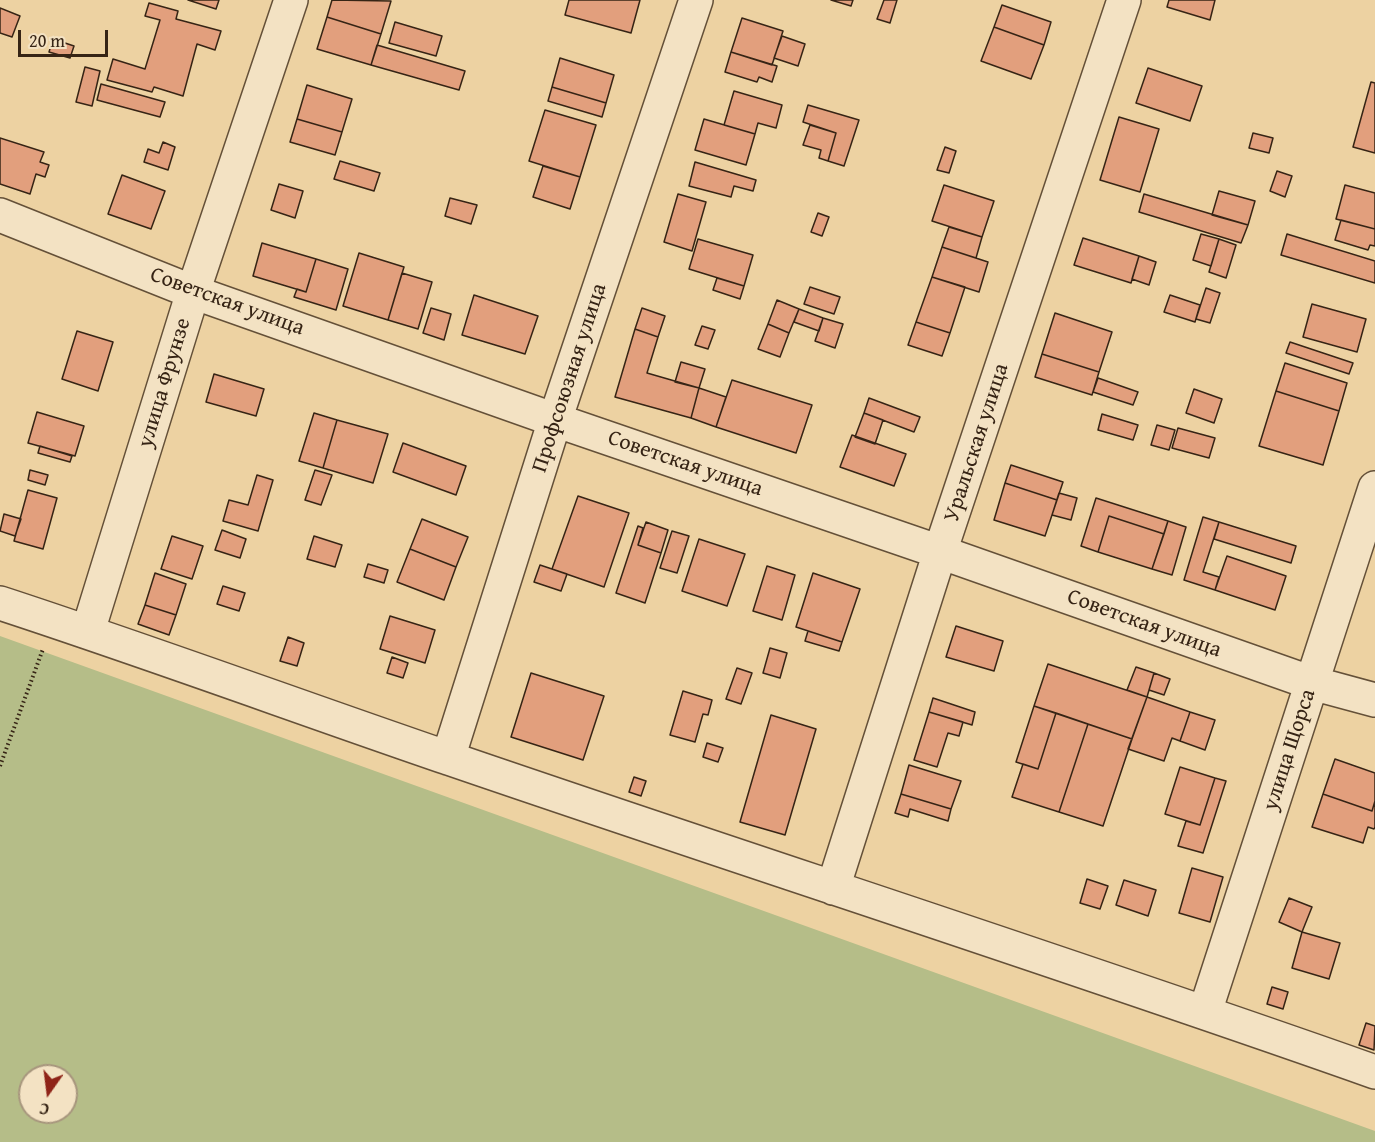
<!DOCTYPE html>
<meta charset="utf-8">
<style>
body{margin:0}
#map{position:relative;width:1375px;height:1142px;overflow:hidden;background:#edd2a2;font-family:"Gentium Book Plus",serif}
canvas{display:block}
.north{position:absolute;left:18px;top:1064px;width:60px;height:60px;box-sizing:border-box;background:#f3e2c3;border:2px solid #a7967d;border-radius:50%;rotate:194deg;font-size:16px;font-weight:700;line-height:24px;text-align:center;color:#362415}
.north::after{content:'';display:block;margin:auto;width:21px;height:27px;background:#8f2418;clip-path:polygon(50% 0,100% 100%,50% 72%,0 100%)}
.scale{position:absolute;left:18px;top:30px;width:90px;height:27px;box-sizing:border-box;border:3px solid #362415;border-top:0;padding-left:8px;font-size:18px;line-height:21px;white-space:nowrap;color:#362415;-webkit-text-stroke:4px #f3e2c3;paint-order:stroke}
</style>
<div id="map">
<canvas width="1375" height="1142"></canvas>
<div class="north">С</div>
<div class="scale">20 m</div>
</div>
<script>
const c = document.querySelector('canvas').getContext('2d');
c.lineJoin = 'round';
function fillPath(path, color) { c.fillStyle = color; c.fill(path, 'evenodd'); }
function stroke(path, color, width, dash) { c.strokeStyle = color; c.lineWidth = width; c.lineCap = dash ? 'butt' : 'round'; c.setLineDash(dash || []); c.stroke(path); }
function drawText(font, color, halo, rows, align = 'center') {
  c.font = font + ' "Gentium Book Plus",serif'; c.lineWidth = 4.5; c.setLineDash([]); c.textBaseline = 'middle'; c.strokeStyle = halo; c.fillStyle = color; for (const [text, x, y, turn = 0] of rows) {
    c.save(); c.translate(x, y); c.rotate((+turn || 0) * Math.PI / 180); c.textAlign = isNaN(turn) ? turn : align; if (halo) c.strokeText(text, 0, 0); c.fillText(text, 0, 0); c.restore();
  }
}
fillPath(new Path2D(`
 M0,636L1375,1131V1142H0ZM30,1076H66V1112H30Z`), '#b5bd88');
const building = new Path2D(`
 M188,0H219L216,9Z
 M332,0L391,1L381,34L327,17Z
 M569,0H640L631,33L565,15Z
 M831,0H853L851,6Z
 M884,0H897L890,23L877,19Z
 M1169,0H1215L1210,20L1167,7Z
 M149,3L178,11L176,19L221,31L215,50L197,44L183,96L154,87L152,92L107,80L113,59L145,69L160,20L145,16Z
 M1002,5L1051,22L1044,45L994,27Z
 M0,8L20,16L12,37L0,33Z
 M327,17L381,34L371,65L317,49Z
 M742,18L783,31L772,65L731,52Z
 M395,22L442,36L436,56L389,43Z
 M994,27L1044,45L1031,79L981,61Z
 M782,36L805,44L798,66L774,58Z
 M53,39L74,46L70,58L49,52Z
 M377,45L465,71L459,90L371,65Z
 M731,52L777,66L772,82L759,77L757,82L725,72Z
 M560,58L614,75L606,103L552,87Z
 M85,67L100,71L92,106L76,102Z
 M1148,68L1202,86L1190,121L1136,103Z
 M1371,82L1375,83V153L1353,147Z
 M101,84L165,102L160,117L97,100Z
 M307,85L352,99L342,132L297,119Z
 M552,87L606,103L602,117L548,101Z
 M734,91L782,105L776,128L758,123L755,134L724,125Z
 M808,105L859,120L844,166L828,161L836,133L803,122Z
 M545,110L596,125L580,177L529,161Z
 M1119,117L1159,129L1140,192L1100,180Z
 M297,119L342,132L335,155L290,142Z
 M704,119L755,134L746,165L695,150Z
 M810,125L836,133L828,161L819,158L821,150L803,145Z
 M1253,133L1273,138L1269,153L1249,148Z
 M0,138L44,152L40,162L49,165L45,177L36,174L30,194L0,184Z
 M163,142L175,147L168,170L144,162L148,149L159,153Z
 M945,147L956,151L949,173L937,170Z
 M340,161L380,173L374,191L334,179Z
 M695,162L756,180L753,191L734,186L731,197L689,186Z
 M543,166L580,177L570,209L533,197Z
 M1277,171L1292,176L1285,197L1270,191Z
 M122,175L165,191L151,229L108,214Z
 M279,184L303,191L295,218L271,210Z
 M944,185L994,201L982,237L932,221Z
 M1345,185L1375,193V229L1336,219Z
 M1219,191L1255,201L1248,225L1212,215Z
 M678,194L706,202L692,251L664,242Z
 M1144,194L1248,225L1241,243L1139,212Z
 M450,198L477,205L471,224L445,216Z
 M818,213L829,217L822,236L811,232Z
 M1341,220L1375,229V246L1370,245L1368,250L1335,240Z
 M949,227L982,237L976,258L942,247Z
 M1201,234L1219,239L1211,266L1193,260Z
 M1287,234L1375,261V283L1281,255Z
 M1083,238L1139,256L1131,283L1074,265Z
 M698,239L753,255L744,286L689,269Z
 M1219,239L1236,245L1226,278L1209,272Z
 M262,243L316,259L306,292L253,276Z
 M942,247L988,262L979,292L932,277Z
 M359,253L404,267L388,320L343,306Z
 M1139,256L1156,262L1149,285L1132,279Z
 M316,259L348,269L336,310L294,297L297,289L306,292Z
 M402,273L432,282L418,329L388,320Z
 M932,277L965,287L950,333L916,322Z
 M717,278L744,286L740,299L713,290Z
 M810,287L840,297L834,314L804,304Z
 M1206,288L1220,293L1210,323L1196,319Z
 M474,295L538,316L525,354L462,335Z
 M1170,295L1200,305L1195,322L1164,312Z
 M777,300L799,309L789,333L768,324Z
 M1312,304L1366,319L1357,352L1303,337Z
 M431,308L451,314L444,340L423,333Z
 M642,308L665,316L658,337L635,329Z
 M799,309L823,318L819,331L794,322Z
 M1055,313L1112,332L1099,372L1042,354Z
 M823,318L843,324L835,348L815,341Z
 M916,322L950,333L942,356L908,345Z
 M768,324L789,333L780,357L758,349Z
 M702,326L715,330L708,349L695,345Z
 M635,329L658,337L647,373L699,388L691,418L615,397Z
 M77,331L113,342L98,391L62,379Z
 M1290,342L1353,363L1349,374L1286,353Z
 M1042,354L1099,372L1092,395L1035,377Z
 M681,362L705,369L699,388L675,382Z
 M1285,363L1347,383L1339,411L1276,391Z
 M214,374L264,389L256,416L206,402Z
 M1098,378L1138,392L1133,405L1093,392Z
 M732,380L812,405L796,453L716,427Z
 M699,388L726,397L716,427L691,418Z
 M1194,389L1222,399L1214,423L1186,413Z
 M1276,391L1339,411L1323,465L1259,446Z
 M869,398L920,417L914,432L864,413Z
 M37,412L84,426L75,456L28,443Z
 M314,413L337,420L323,468L299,461Z
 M864,413L883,420L875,444L855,437Z
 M1102,414L1138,425L1133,440L1098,430Z
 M337,420L388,434L373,483L323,468Z
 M1157,425L1175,430L1169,450L1151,445Z
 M1178,428L1215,438L1209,458L1172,448Z
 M852,435L906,454L894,486L840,467Z
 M403,443L466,466L456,495L393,472Z
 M40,446L72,456L70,462L38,453Z
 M1011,465L1063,482L1057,500L1005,483Z
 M30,470L48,475L45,485L28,480Z
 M315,470L332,475L321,505L305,500Z
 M257,475L273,480L258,531L223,521L229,500L248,505Z
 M1005,483L1057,500L1045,536L994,520Z
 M28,490L57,498L43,549L14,541Z
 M1059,493L1077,498L1071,520L1052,515Z
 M578,496L629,513L604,587L552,569Z
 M1096,498L1168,521L1164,534L1109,516L1098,552L1081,546Z
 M4,514L21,519L15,536L0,531Z
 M1109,516L1164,534L1152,569L1098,552Z
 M1203,517L1219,522L1203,572L1219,577L1215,590L1184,580Z
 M422,519L468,537L456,567L410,549Z
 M1168,521L1186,527L1172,575L1152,569Z
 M646,522L668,530L661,553L638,545Z
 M1219,522L1296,546L1291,563L1214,539Z
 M638,526L643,528L638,545L661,553L645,603L616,593Z
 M222,530L246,539L240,558L215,550Z
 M672,531L689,536L677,573L660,568Z
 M172,536L203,546L192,579L161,569Z
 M314,536L342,545L335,567L307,559Z
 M699,539L745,554L727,606L682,591Z
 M410,549L456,567L444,600L397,582Z
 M1227,556L1286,576L1275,610L1215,590Z
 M368,564L388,570L384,583L364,577Z
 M540,565L567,574L561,591L534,582Z
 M767,566L795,575L782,620L753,611Z
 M155,573L186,584L176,615L145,605Z
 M813,573L860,589L842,642L796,627Z
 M223,586L245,593L239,611L217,604Z
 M145,605L176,615L169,635L138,624Z
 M390,616L435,630L425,663L380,649Z
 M956,626L1003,641L994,671L946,657Z
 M808,631L842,642L839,651L805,641Z
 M288,637L304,643L297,666L280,661Z
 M770,648L787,653L780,678L763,673Z
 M392,657L408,663L403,678L387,673Z
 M1048,664L1147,697L1132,739L1034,706Z
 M1136,667L1154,673L1147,697L1127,690Z
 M737,668L752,673L741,704L726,699Z
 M531,673L604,696L583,760L511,737Z
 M1154,673L1170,679L1164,695L1149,690Z
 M683,691L712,700L708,715L703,714L695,742L670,735Z
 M1147,697L1190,712L1180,741L1172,738L1164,761L1128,749Z
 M933,698L975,712L972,725L929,712Z
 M1034,706L1056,713L1038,769L1016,762Z
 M929,712L963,722L959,736L948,733L937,767L914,760Z
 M1190,712L1215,720L1205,750L1180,741Z
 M1056,713L1088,724L1059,812L1012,797L1023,764L1038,769Z
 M771,715L816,729L785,835L740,822Z
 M1088,724L1132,739L1103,826L1059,812Z
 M707,743L723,748L718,762L703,757Z
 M1335,759L1375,773V801L1372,811L1323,794Z
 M909,765L961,781L951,809L901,794Z
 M1180,767L1215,778L1200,825L1165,814Z
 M634,777L646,781L641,796L629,792Z
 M1215,778L1226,781L1203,853L1178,846L1186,821L1200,825Z
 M901,794L951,809L948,821L910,809L908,817L895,813Z
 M1323,794L1372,811L1375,801V827L1374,829L1368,827L1363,843L1312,827Z
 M1192,868L1223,877L1210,922L1179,913Z
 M1087,879L1108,886L1100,909L1080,903Z
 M1124,880L1156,890L1148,916L1116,905Z
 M1289,898L1312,907L1302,932L1279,922Z
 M1302,932L1340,943L1329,979L1292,968Z
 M1272,987L1288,992L1283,1009L1267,1004Z
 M1366,1023L1375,1026L1374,1050L1359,1045Z`);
fillPath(building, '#e29f7d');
stroke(building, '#362415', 1.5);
const street = new Path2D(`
 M0,215L193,292L555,420L940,552L1312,683L1375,700
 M0,603C150,652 299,707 448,758C757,864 1067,963 1375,1072
 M88,631L193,292L291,0
 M448,758L555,420L696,0
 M833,888L940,552L1124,0
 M1205,1012L1375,488`);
stroke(street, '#645038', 36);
stroke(new Path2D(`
 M0,766L43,649`), '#362415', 4, [1.5, 3]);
stroke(street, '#f3e2c3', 33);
drawText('22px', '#362415', '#f3e2c3', [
 ["Советская улица",227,302,20],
 ["Профсоюзная улица",570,378,-72],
 ["улица Фрунзе",165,383,-73],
 ["Уральская улица",977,443,-72],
 ["Советская улица",685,464,19],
 ["Советская улица",1144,624,20],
 ["улица Щорса",1290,750,-72]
]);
</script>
